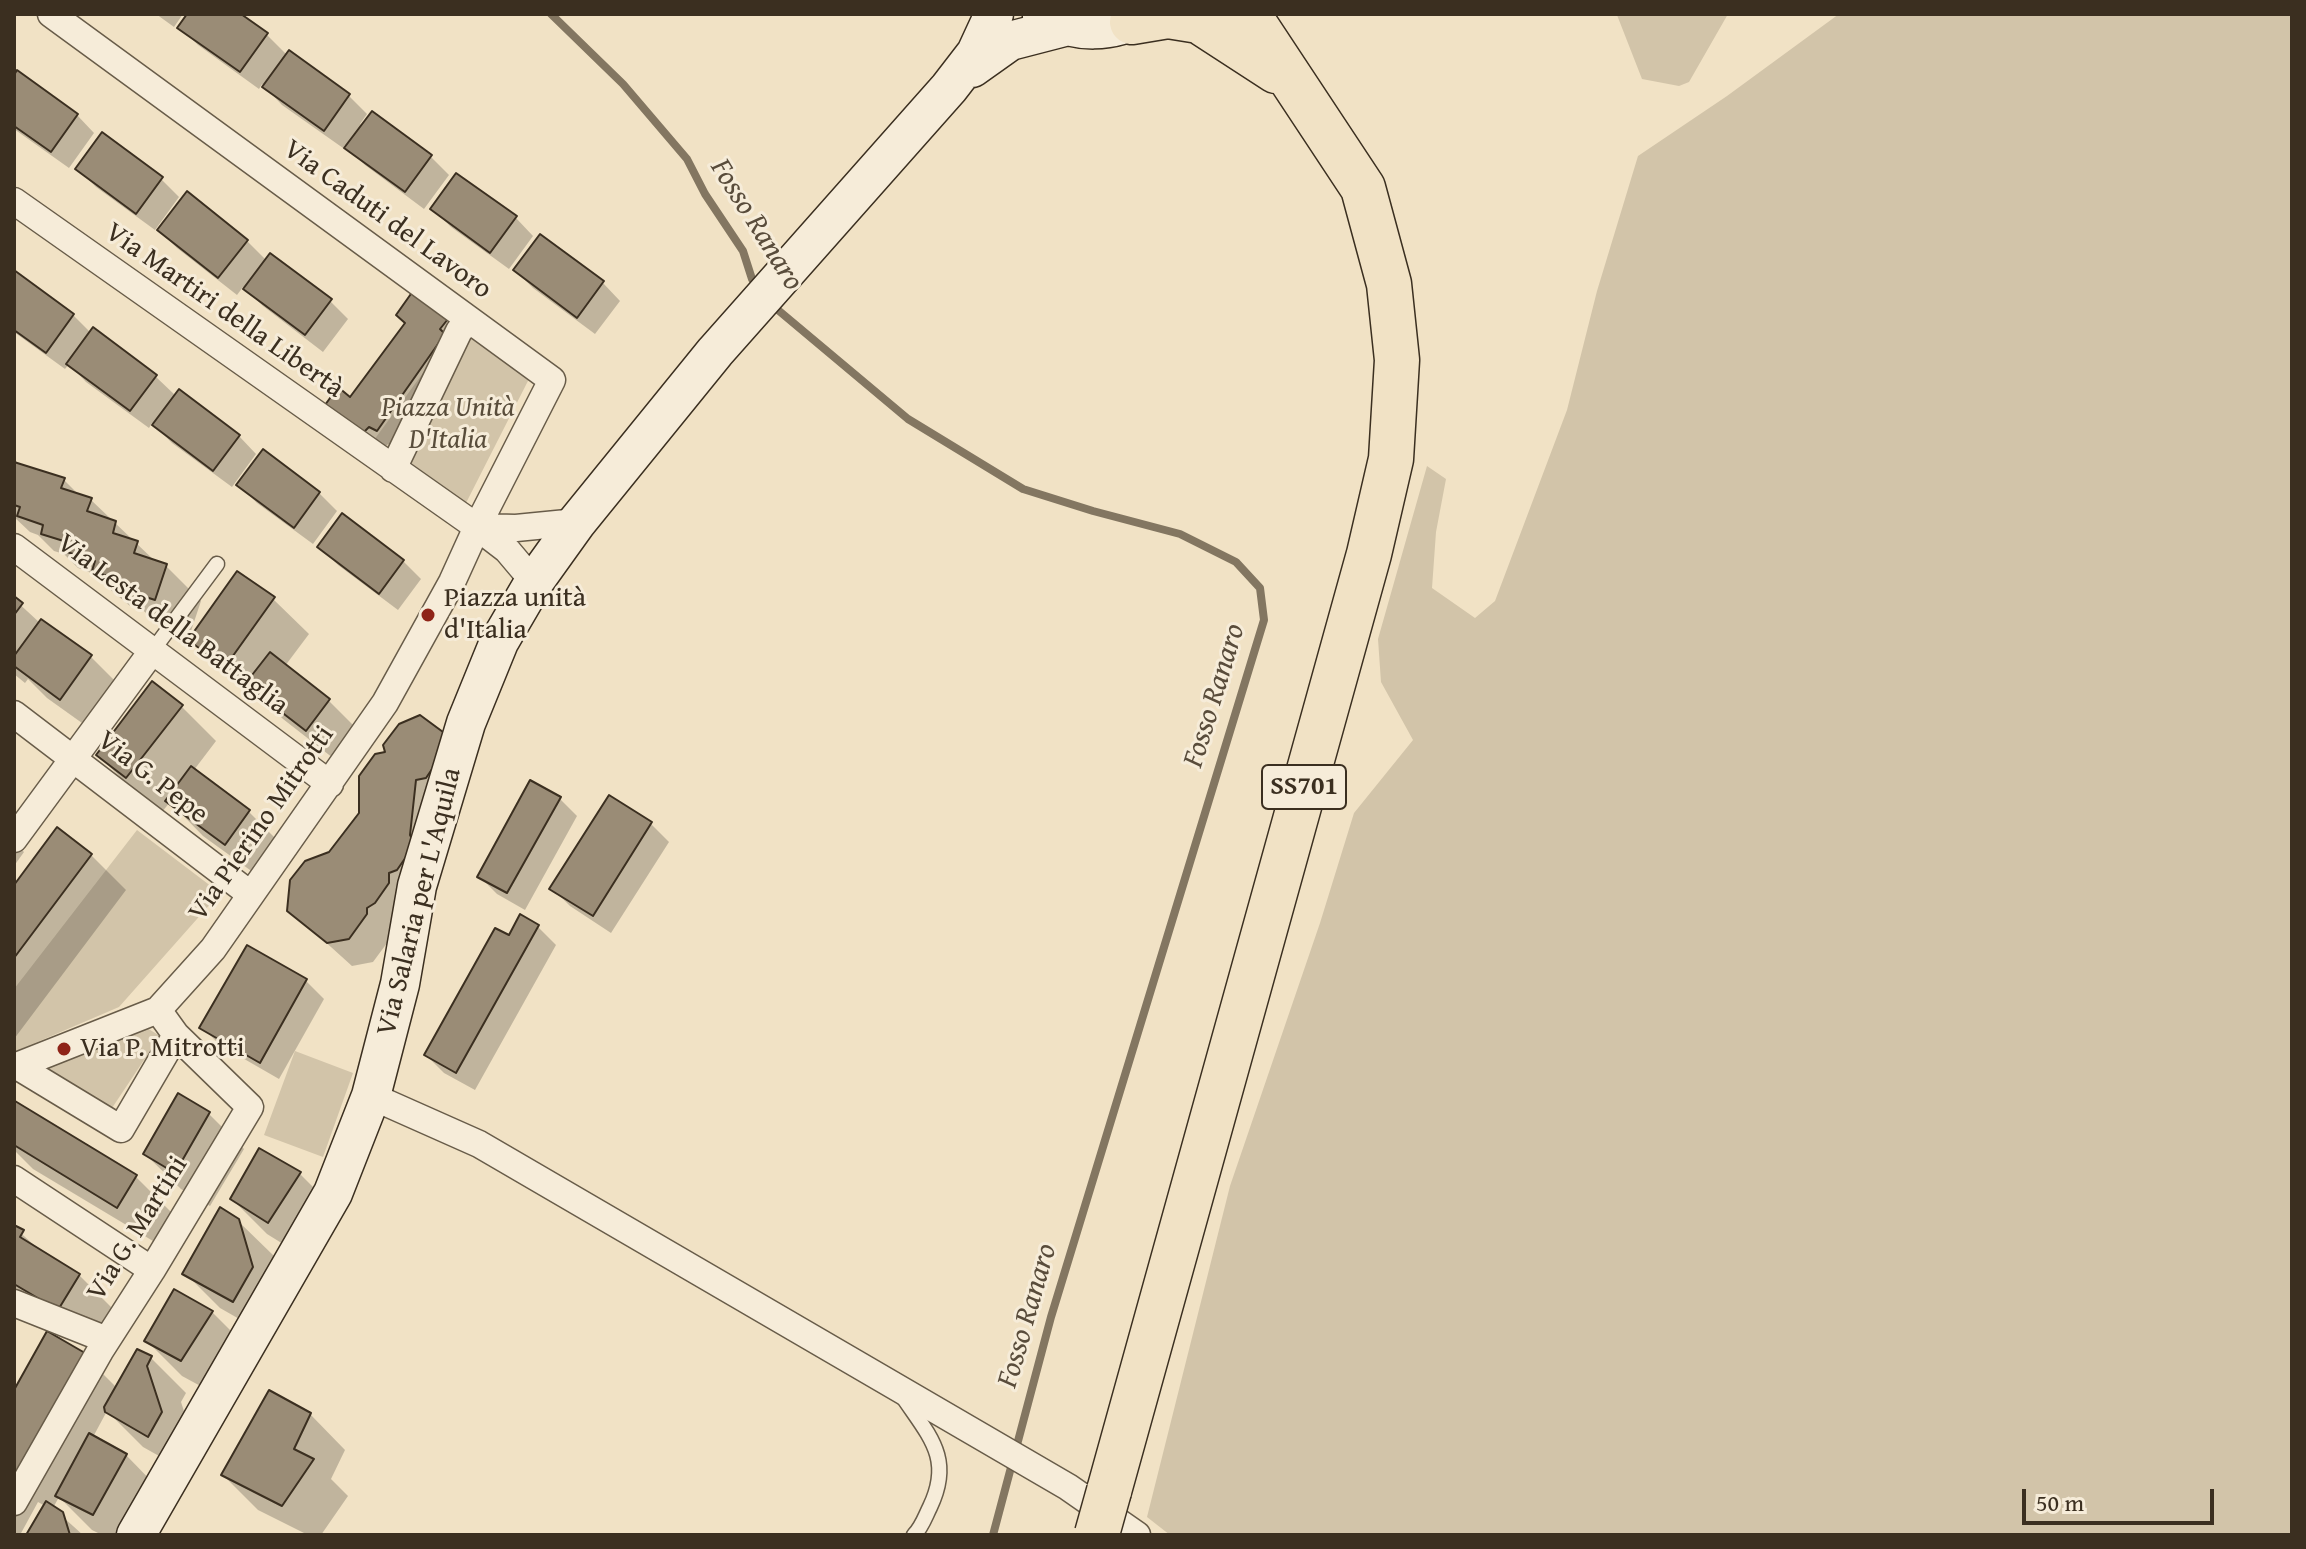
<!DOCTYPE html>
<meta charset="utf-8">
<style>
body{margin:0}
#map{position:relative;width:2306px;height:1549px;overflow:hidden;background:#f1e2c5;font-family:"Gentium Book Plus",serif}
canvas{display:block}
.frame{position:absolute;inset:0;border:16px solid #3b2f20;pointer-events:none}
.scale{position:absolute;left:2022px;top:1489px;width:192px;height:36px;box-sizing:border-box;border:4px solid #3b2f20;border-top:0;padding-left:10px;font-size:24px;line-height:28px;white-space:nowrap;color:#3b2f20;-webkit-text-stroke:6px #f6ecd9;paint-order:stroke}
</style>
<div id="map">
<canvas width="2306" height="1549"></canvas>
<div class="frame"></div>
<div class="scale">50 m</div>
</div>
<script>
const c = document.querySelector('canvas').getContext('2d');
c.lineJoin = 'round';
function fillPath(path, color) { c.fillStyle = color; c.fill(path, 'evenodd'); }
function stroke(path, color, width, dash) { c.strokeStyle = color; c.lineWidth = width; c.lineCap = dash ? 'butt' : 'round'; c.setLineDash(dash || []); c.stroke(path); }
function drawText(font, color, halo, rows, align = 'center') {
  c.font = font + ' "Gentium Book Plus",serif'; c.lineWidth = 6; c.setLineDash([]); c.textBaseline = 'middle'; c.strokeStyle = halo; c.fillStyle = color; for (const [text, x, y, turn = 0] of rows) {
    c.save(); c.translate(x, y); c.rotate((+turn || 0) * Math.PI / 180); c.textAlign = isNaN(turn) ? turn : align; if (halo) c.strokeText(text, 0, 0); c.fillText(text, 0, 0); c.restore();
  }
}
fillPath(new Path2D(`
 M1619,14H1728L1689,82L1679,86L1642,79L1617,15Z
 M1839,14H2292V1535H1170L1147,1517L1230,1186L1320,923L1354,813L1413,740L1381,682L1378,639L1427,466L1446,479L1436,532L1432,588L1475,618L1495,601L1567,410L1597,291L1638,156L1727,96Z
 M458,325L531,375L465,505L374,440Z
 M137,830L220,893L119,1007L14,1052V989Z
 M147,1028L160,1036L110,1111L44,1069Z
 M295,1051L353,1073L323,1157L264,1135Z`), '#d2c4a9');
fillPath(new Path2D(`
 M156,14H183L174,27Z
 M190,14H238L267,35L287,55L289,53L349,96L367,114L360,124L363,126L372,114L431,157L449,175L424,209L365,165L345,145L343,148L282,105L262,84L259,89L198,45L180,27Z
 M14,78L77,115L94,133L69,168L14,129Z
 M78,169L161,179L179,197L155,230L96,187Z
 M187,194L247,241L266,260L330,301L348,319L323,352L263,306L243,287L237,295L177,248L159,230Z
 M433,209L516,218L533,236L509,269L451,227Z
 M515,270L603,283L620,301L595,334L533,288Z
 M14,273L73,315L91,333L155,376L176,396L239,436L256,454L232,487L172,443L152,423L149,428L86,382L69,364L65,369L14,332Z
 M414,294L465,338L395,448L388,444L380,451L346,423L350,400L407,323Z
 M14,459L20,465L64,480L80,496L90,499L157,563L165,565L201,601L190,634L155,623L142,609L130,606L89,572L78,568L64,554L54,551L38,535L30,532L14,517Z
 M239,485L319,493L337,511L313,544L257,503Z
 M320,547L403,561L421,579L398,610L338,565Z
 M14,599L40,623L91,657L126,692L96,733L47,698L28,679L25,683L14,674Z
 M273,599L309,634L285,666L329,701L364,736L342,765L283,719L263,699L261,701L225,675L190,640Z
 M181,706L216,741L194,770L249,812L284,847L261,878L203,836L170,802L162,812L133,790L98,755Z
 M442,734L390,939L373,962L352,966L290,910L330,853Z
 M610,797L651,824L669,842L611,933L570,906L552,888Z
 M559,798L577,816L525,910L497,894L479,876Z
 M14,842L24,852L14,866Z
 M91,855L126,890L14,1039V888Z
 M521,917L538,927L556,945L475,1090L444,1073L426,1055L509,938Z
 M248,948L306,981L324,999L279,1079L220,1045L202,1027Z
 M179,1096L209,1114L244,1149L210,1206L181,1189L145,1154Z
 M16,1104L136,1177L171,1212L153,1241L33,1169L14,1150Z
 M260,1151L300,1174L335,1209L304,1257L267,1234L232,1199Z
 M238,1221L274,1256L287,1304L269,1336L220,1308L185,1273Z
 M14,1227L45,1255L79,1275L114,1310L94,1344L33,1307L14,1288Z
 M212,1312L247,1347L217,1395L182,1376L147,1341Z
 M84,1355L117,1388L151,1358L186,1393L181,1402L196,1448L184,1470L143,1447L107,1411L93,1437L126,1455L161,1491L136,1535H102L92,1530L59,1497L53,1508L83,1535H29L45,1506L38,1502L20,1535H14V1394Z
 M310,1414L345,1450L331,1479L348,1496L321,1535H308L258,1510L223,1475Z`), '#0003');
stroke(new Path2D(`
 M551,14L623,84L687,159L705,194L743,251L752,279L759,288
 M772,305L908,419L1023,489L1093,511L1180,534L1236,562L1260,588L1264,620L1051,1317L993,1535`), '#837661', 8);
const building = new Path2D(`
 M187,14H241L268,33L240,72L177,28Z
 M289,50L350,94L324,131L262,87Z
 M17,70L78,114L51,152L14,126V75Z
 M372,111L432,155L405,192L344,148Z
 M102,132L163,177L136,214L75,169Z
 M456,173L517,216L490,253L430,209Z
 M187,191L248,240L218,278L157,230Z
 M540,234L604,281L577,318L513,270Z
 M270,253L332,299L305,335L243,289Z
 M14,270L74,314L46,353L14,330Z
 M413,291L448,319L440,329L445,334L377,431L369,427L361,435L325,405L338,387L350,397L405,323L396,315Z
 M93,327L157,375L130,411L66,364Z
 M179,389L240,435L213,471L152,425Z
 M263,449L320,492L294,528L236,485Z
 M14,462L65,478L61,488L92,498L87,511L116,521L113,533L138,541L134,553L167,564L155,600L118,588L120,580L92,571L95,561L67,552L70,543L41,534L43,525L17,516L20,507L14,505Z
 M342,513L404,560L379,594L317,547Z
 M237,571L275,597L225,667L188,640Z
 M14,596L23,603L14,615Z
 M41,619L92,655L60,700L14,666V656Z
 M270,652L330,699L306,731L245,684Z
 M152,681L183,705L126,778L96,755Z
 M420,715L443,732V753L426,778L416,780L410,835L415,844L397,870L389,873V883L375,903L367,908V914L349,939L327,943L287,911L290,880L305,861L329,852L359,813V776L375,754L385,752L383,745L399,724Z
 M191,766L250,810L225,845L165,801Z
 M530,780L561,797L507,893L477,877Z
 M609,795L652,822L593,916L549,889Z
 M57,827L92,854L14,958V885Z
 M520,914L539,925L456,1073L424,1055L495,928L509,935Z
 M247,945L307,979L260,1063L199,1028Z
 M178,1093L210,1112L175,1173L143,1154Z
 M15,1101L137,1175L117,1208L14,1145Z
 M259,1148L301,1172L268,1223L230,1199Z
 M220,1207L239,1219L253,1267L233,1302L182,1274Z
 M14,1225L24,1230L20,1237L80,1274L58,1310L14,1284Z
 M174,1289L213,1311L181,1361L144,1341Z
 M47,1331L85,1353L16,1476L14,1475V1390Z
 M137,1349L152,1356L147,1366L162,1412L148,1437L105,1412L104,1407Z
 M269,1390L311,1413L294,1449L314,1459L282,1506L221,1475Z
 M89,1433L127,1454L93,1515L55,1496Z
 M46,1501L63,1512L70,1535H26Z`);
fillPath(building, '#9a8c76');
stroke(building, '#3b2f20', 2);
const lane = new Path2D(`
 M153,650L217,564
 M903,1397C930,1437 953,1459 930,1507C925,1517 922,1527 914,1535`);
const street = new Path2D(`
 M14,201L477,527
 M393,469L459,331L469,320
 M14,547L330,784
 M534,582L507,550L477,527L516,528L577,522
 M14,714L250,894
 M14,839L153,650
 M17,1066L121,1129L176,1035
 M14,1067L158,1010L213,949L385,703L452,582L477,527L552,380L51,14
 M371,1096L479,1144L1068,1487L1137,1535
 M14,1179L152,1270
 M14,1303L107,1340
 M14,1502L100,1351L152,1270L250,1107L176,1035L158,1010`);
const secondary = new Path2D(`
 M1042,17C1076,33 1112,35 1145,14
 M972,68L1010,41L1064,27
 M136,1535L333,1193L371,1096L400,984L417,886L466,723L499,642L534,582L577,522L715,352L949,88L976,53L994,14`);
const highway = new Path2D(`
 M1132,22L1168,16L1199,21L1276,71
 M1109,1491L1369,554L1391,459L1397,360L1389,284L1363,188L1248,14`);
stroke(lane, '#685c49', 17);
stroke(street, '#685c49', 29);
stroke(secondary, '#3b2f20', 41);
stroke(highway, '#3b2f20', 47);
stroke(lane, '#f6ecd9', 14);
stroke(street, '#f6ecd9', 26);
stroke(secondary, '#f6ecd9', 38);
stroke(highway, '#f1e2c5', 44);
const highwayBridge = new Path2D(`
 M1097,1534L1109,1491`);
stroke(highwayBridge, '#3b2f20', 47, []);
stroke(highwayBridge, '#f1e2c5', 44);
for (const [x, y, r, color] of [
 [428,615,8,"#8f2418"],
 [64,1049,8,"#8f2418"]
]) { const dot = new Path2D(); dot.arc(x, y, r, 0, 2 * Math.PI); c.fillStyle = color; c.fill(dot); stroke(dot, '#f6ecd9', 3); }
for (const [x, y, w] of [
 [1304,787,84]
]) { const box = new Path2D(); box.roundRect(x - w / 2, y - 22, w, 44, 6); c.fillStyle = '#f6ecd9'; c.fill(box); stroke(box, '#3b2f20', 2); }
drawText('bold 26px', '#3b2f20', null, [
 ["SS701",1304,787]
]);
drawText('28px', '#3b2f20', '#f6ecd9', [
 ["Via Caduti del Lavoro",387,220,36],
 ["Via Martiri della Libertà",224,311,35],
 ["Via Lesta della Battaglia",172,625,37],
 ["Via G. Pepe",152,778,38],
 ["Via Pierino Mitrotti",262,824,-55],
 ["Via Salaria per L'Aquila",420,902,-76],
 ["Via G. Martini",138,1229,-58]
]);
drawText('italic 28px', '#594d3b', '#f6ecd9', [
 ["Piazza Unità",448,409],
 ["D'Italia",448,441]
]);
drawText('28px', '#3b2f20', '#f6ecd9', [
 ["Piazza unità",444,599],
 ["d'Italia",444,631],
 ["Via P. Mitrotti",80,1049]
], 'left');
drawText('italic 30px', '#594c3b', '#f6ecd9', [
 ["Fosso Ranaro",756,225,58],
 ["Fosso Ranaro",1215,696,-73],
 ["Fosso Ranaro",1028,1316,-74]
]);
</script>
